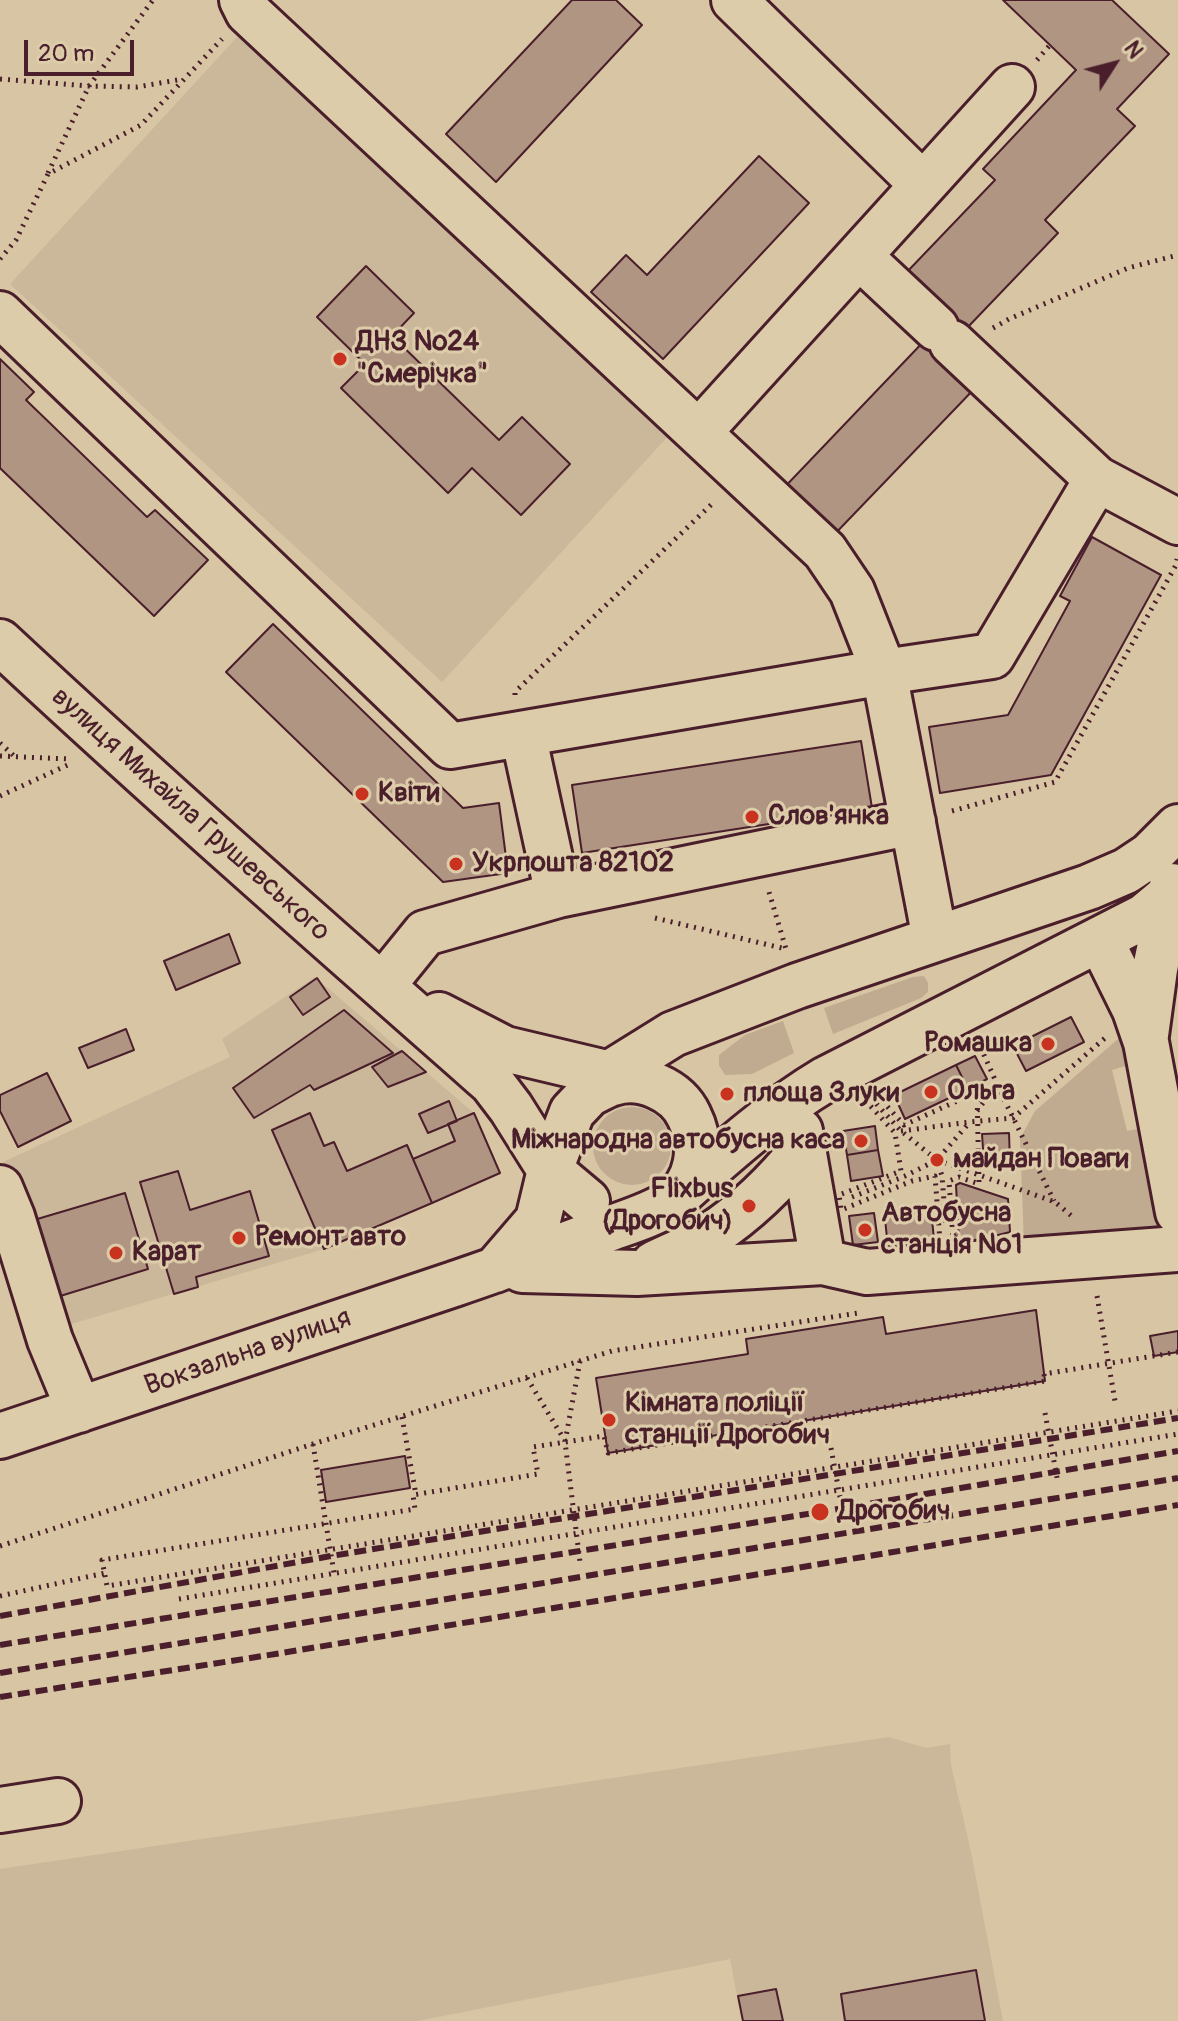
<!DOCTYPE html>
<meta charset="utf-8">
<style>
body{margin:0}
#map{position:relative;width:1178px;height:2021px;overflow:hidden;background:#d7c5a4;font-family:Pangolin,sans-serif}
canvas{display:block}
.north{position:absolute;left:1074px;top:24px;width:80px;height:80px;-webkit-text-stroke:6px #ddcca9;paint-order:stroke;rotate:54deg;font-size:22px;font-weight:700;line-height:32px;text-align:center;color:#4a1f2b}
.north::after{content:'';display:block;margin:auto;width:28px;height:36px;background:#4a1f2b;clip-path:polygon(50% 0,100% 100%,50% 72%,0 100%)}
.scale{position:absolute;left:24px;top:40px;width:110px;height:36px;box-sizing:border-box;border:4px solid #4a1f2b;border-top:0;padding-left:10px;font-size:24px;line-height:28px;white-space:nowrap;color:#4a1f2b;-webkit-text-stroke:6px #ddcca9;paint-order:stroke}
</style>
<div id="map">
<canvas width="1178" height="2021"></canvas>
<div class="north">N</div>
<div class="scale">20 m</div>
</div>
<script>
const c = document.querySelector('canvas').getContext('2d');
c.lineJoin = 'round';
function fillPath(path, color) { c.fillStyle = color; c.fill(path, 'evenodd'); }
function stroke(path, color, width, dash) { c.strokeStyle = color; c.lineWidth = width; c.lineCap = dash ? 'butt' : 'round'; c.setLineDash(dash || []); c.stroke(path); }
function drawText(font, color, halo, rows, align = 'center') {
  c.font = font + ' Pangolin,sans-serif'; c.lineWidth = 6; c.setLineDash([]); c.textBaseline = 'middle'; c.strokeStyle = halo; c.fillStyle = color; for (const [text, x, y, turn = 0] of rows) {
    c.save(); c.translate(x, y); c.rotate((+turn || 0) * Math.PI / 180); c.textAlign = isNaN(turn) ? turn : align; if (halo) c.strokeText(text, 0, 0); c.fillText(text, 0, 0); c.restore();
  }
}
fillPath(new Path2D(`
 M239,35L671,433L442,682L10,284Z
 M315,977L474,1113L500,1173L324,1249L58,1328L24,1214L3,1162L230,1057L222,1039Z
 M889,1737L926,1748L950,1744L951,1765L971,1852L1003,2021H742L730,1959L418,2021H0V1869Z`), '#cbb79a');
fillPath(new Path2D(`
 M924,976L928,983V992L921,998L833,1034L824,1008L913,977Z
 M783,1021L794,1053L752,1074L725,1075L719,1065V1055L745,1035Z
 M1125,1033L1135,1063L1112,1070L1127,1131L1147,1127L1169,1233L1024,1244L1020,1139L1035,1111Z
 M593 1146a39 39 0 1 1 78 0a39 39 0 1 1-78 0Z`), '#c0aa90');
const building = new Path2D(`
 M572,0H616L642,25L496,182L446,134Z
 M1003,0H1112L1169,54L1117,109L1135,126L1045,220L1058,233L943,353L905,274L995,180L983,169L1076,70Z
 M759,156L809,203L663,359L591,292L626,255L647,275Z
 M366,266L414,313L392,336L499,440L522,417L570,464L521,515L472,468L448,493L341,388L365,364L317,317Z
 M927,338L977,386L829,540L779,493Z
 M0,359L34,392L26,400L147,517L155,510L208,560L154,616L0,468Z
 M1092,537L1161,575L1051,775L940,793L929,727L1008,715L1070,601L1060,596Z
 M273,624L463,808L499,803L508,873L443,882L226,672Z
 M861,741L872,808L582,853L572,785Z
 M229,934L240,963L176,990L164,961Z
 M317,978L330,997L303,1015L290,997Z
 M344,1010L393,1053L314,1090L310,1085L254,1118L233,1088Z
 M1071,1017L1084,1042L1026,1071L1013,1046Z
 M126,1029L134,1050L88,1068L79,1048Z
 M402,1051L426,1072L388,1087L372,1067Z
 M975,1056L987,1079L968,1089L956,1065Z
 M956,1065L968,1089L905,1119L894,1095Z
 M47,1073L71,1121L18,1147L0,1111V1095Z
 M449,1101L457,1121L428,1133L419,1114Z
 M310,1113L324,1146L334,1142L347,1171L407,1145L432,1203L324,1249L272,1130Z
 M474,1113L500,1173L432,1203L413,1159L455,1141L448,1124Z
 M875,1126L878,1150L847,1155L843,1131Z
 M1009,1133L1010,1163L984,1164L982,1134Z
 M878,1150L883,1176L851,1181L847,1155Z
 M178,1171L190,1210L250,1191L269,1256L196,1277L198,1287L174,1294L140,1182Z
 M960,1183L1008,1199L1010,1232L963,1244L959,1241L956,1185Z
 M125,1193L148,1269L57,1297L34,1220Z
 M931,1210L934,1239L892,1243L887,1238L885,1219L889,1213Z
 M874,1213L878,1242L853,1245L849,1216Z
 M1036,1310L1045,1381L608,1453L596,1378L748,1354L746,1339L883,1317L886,1334Z
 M1178,1331V1352L1154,1356L1150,1336Z
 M405,1456L410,1488L326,1502L321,1470Z
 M976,1970L985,2021H845L841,1994Z
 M776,1989L783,2021H743L738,1996Z`);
fillPath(building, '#b09682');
stroke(building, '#4a1f2b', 2);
const minor = new Path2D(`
 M242,0L248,12L825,551L852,591L884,672L935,939
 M734,0L923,185
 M859,256L936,328
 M0,314L450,746L884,672L992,656L1097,479
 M952,343L1097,479L1178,522
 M699,432L1012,87
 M0,642C161,792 326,937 492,1083L511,1108L550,1170L587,1201
 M558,895L913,822
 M1100,939L1135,1010L1146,1042L1178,1212
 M382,986L425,933L558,895L523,734
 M439,1015L505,1049L631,1079
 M1146,1035L1155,969L1172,886
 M800,1131L823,1262
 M0,1188L12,1217L50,1340L79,1410
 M684,1190C729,1150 774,1110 826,1079L1145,916L1169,896
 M654,1264C672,1255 693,1247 711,1235C746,1212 777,1182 803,1149
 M495,1270L538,1220L550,1170L572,1112L607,1075L673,1034L797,986L1089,887L1126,871L1150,855L1178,827
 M522,1270L637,1273L823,1262L867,1272L1178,1249
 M0,1436C152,1386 303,1335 454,1284C504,1267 553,1249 603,1231C624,1223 650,1216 670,1203C698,1184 704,1146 689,1116C677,1090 641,1074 613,1083C605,1085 598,1090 591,1093
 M0,1810L58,1801`);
stroke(minor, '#4a1f2b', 50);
stroke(new Path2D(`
 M1037,60L1050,45
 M0,79L89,86L137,87L183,79
 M48,173L89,86L153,0
 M0,259L16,240L48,174L141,125L222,39
 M993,328L1009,319L1128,268L1178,255
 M515,695V692L714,502
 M0,743L14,756
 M0,756L69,759
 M0,796L72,763
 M952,811L1055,782L1176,565L1177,559
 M655,918L786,949L769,892
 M997,1085L1054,1201
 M977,1092L979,1184L959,1177L949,1181L955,1266L942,1267L935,1176L912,1181L841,1210L839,1195L901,1171L895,1133L865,1100L876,1094L904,1125Z
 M871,1098L901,1131L937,1160L942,1176L946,1227
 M977,1111L997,1084L980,1046
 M901,1131L970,1122L1013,1118L1105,1038
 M937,1160L1055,1202L1074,1218
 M852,1197L905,1176L937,1160L969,1123
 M1097,1296L1115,1401
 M1178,1352L1044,1374L1045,1381L608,1453L604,1436L533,1447L538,1474L413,1495L415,1509L102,1560L107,1586L1178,1411
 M580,1361L565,1442L580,1562
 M527,1378L565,1441
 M1045,1413L1058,1483
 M402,1417L416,1495
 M313,1444L334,1573
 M831,1448L844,1519
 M0,1546L313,1444L612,1351L858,1313
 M0,1596L105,1573
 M179,1599L1178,1434`), '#4a1f2b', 5, [2, 6]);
stroke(minor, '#ddcca9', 44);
stroke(new Path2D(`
 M0,1616L331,1556L1178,1418
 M0,1645L820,1512L1178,1451
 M0,1673L1178,1478
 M0,1697L263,1656L1178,1505`), '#4a1f2b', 6, [12, 6]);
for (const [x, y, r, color] of [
 [340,359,8,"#c8321e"],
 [362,794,8,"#c8321e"],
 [752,817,8,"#c8321e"],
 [456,864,8,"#c8321e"],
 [1048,1044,8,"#c8321e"],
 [931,1092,8,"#c8321e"],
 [727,1094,8,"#c8321e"],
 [861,1141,8,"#c8321e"],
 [937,1160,8,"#c8321e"],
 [749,1206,8,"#c8321e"],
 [865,1230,8,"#c8321e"],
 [239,1238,8,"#c8321e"],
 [116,1253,8,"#c8321e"],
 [609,1420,8,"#c8321e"],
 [820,1512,10,"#c8321e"]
]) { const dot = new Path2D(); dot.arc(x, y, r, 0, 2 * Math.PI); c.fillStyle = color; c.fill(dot); stroke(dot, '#ddcca9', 3); }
drawText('bold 28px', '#4a1f2b', '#ddcca9', [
 ["ДНЗ №24",356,343],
 ["\"Смерічка\"",356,375],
 ["Квіти",378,794],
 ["Слов'янка",768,817],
 ["Укрпошта 82102",472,864],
 ["Ромашка",1032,1044,"right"],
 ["Ольга",947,1092],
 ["площа Злуки",743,1094],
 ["Міжнародна автобусна каса",845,1141,"right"],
 ["майдан Поваги",953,1160],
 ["Flixbus",733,1190,"right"],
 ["(Дрогобич)",733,1222,"right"],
 ["Автобусна",881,1214],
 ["станція №1",881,1246],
 ["Ремонт авто",255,1238],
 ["Карат",132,1253],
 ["Кімната поліції",625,1404],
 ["станції Дрогобич",625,1436],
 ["Дрогобич",838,1512]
], 'left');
drawText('28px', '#4a1f2b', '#ddcca9', [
 ["вулиця Михайла Грушевського",190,815,42],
 ["Вокзальна вулиця",248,1353,-19]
]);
</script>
